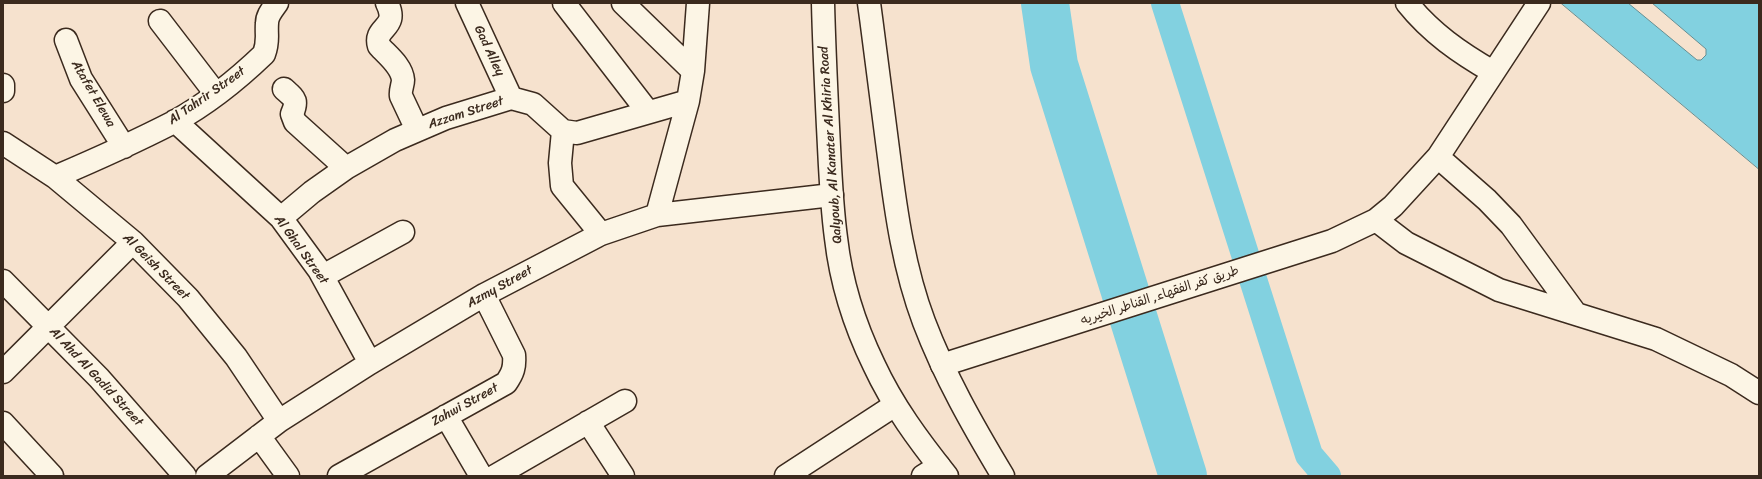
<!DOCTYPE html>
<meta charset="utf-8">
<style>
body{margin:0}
#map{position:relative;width:1762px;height:479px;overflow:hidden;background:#f6e2ce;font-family:Sriracha,sans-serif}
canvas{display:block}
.frame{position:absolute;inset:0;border:4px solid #3b2a1e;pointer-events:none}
</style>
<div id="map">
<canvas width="1762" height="479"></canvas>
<div class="frame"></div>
</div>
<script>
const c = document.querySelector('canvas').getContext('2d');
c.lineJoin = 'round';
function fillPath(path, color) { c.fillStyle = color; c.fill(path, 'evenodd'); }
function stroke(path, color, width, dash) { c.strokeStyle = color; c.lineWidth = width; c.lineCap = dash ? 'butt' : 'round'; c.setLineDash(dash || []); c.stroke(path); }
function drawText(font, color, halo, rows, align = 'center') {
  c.font = font + ' Sriracha,"Playpen Sans Arabic",sans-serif'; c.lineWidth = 4; c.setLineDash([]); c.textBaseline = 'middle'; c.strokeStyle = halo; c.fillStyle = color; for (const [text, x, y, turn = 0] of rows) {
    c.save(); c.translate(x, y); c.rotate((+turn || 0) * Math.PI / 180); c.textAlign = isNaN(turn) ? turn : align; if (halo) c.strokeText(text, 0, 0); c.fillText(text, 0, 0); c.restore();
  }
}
const water = new Path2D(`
 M1561,3H1628L1697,60H1701L1706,55V49L1652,3H1759V169Z`);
fillPath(water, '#82d1e0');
stroke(water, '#668e92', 1);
stroke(new Path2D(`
 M1165,3L1309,455L1327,476`), '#82d1e0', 28);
stroke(new Path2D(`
 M1045,3L1054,65L1183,476`), '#82d1e0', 48);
const minor = new Path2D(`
 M387,3C400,29 373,26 379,46C387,55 402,66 403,80C403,85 400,90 401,96L417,130
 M467,3L511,98
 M564,3L648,112
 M623,3L693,71
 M1407,3C1431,33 1460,53 1493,72
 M160,21L216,94
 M66,40L81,79L124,147
 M3,85V91
 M284,89C295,99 298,100 292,114L295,122L346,168
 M175,121L281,218L319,270L370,363
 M563,131L560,163L562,186L601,234
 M3,143L55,177L133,242L188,298L236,357L279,421
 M1438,157L1487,200L1511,225L1576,314
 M55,177C95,160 135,142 174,122C205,105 239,78 264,54C269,41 266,36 267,23C267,15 273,9 277,3
 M657,215L688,101L693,71L698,3
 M281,218L312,192L346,168L395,140L446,118L511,98L533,104L563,131L577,133L688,101
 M1376,220L1406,243L1499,290L1656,339L1731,375L1759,393
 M323,276L403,232
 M3,281L99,378L185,476
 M942,365L1332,241L1376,220L1393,206L1438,157L1539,3
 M3,372L133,242
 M446,416L481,476
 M588,422L623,476
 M3,423L52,476
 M259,436L288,476
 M207,476L279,421L370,363L484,295L601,234L657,215L832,195
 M339,476L506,383C513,373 515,367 514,355L484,295
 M495,476L625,401
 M786,476L895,405
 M923,476L939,466`);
const major = new Path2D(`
 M823,3C824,44 826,86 828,127C830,164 831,201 836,238C841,282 855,326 874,365C893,406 919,441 947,476
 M869,3C876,54 882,105 889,157C896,213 904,269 924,322C945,377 973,426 1003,476`);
stroke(minor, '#3b2a1e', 25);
stroke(major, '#3b2a1e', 25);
stroke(minor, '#fcf5e5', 22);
stroke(major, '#fcf5e5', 22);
drawText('13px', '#3b2a1e', '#fcf5e5', [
 ["Gad Alley",489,51,65],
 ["Atafet Elewa",93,94,60],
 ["Al Tahrir Street",207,96,-35],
 ["Azzam Street",466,113,-18],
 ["Qalyoub, Al Kanater Al Khiria Road",831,145,-94],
 ["Al Ghal Street",301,250,54],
 ["Al Geish Street",156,267,45],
 ["Azmy Street",500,287,-29],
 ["طريق كفر الفقهاء, القناطر الخيريه",1160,296,-18],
 ["Al Ahd Al Gadid Street",96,377,47],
 ["Zahwi Street",465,405,-29]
]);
</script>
